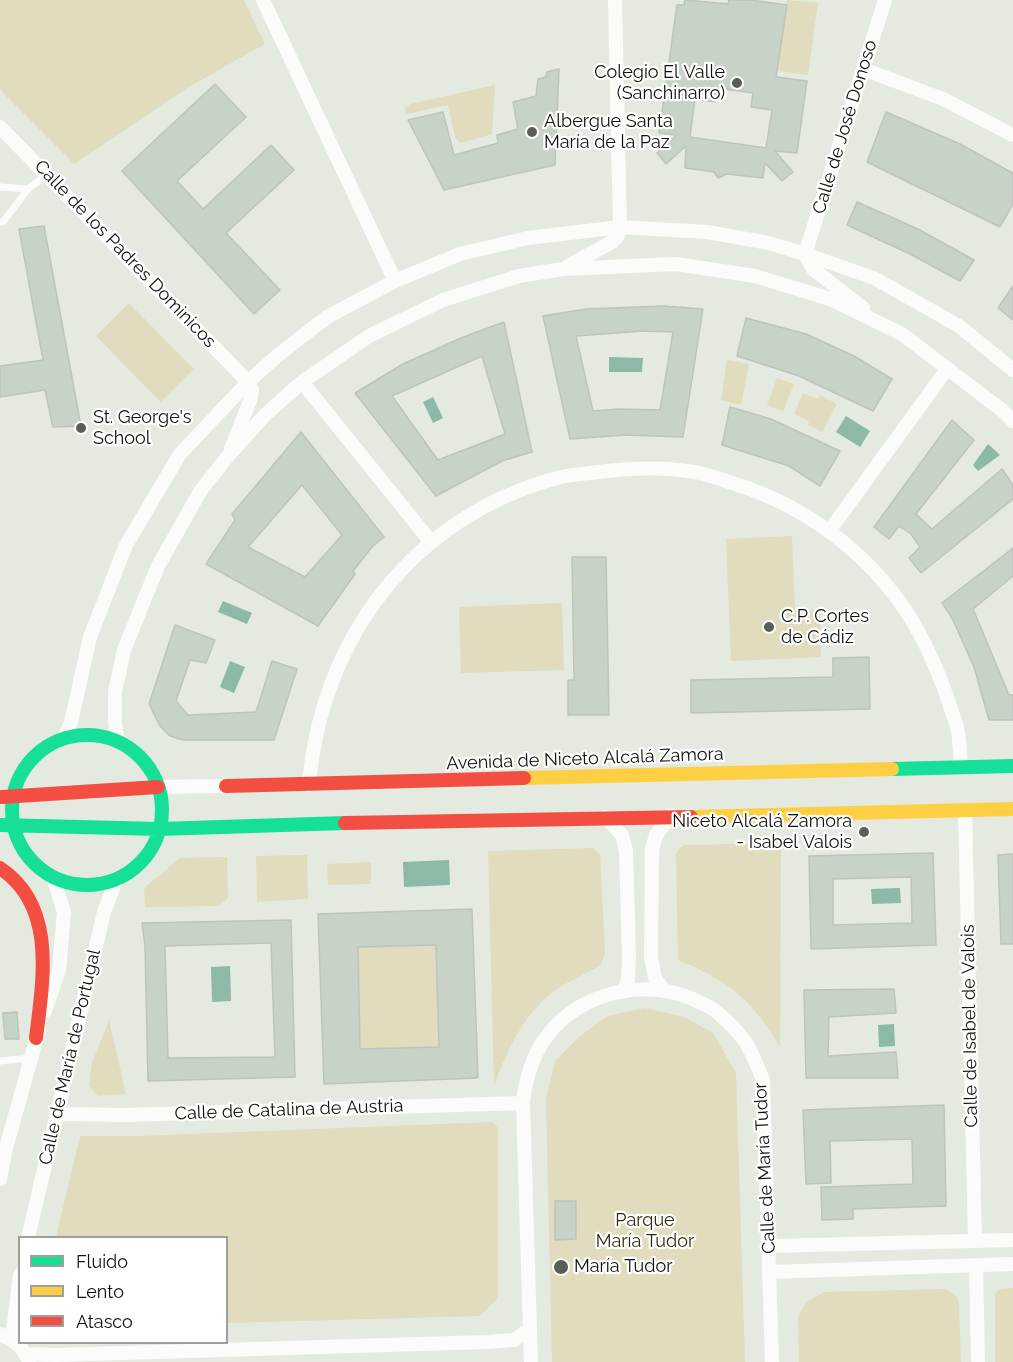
<!DOCTYPE html>
<meta charset="utf-8">
<style>
body{margin:0}
#map{position:relative;width:1013px;height:1362px;overflow:hidden;background:#e4eadf;font-family:Raleway,sans-serif}
canvas{display:block}
.legend{position:absolute;left:18px;top:1236px;width:210px;height:108px;box-sizing:border-box;background:#fff;border:2px solid #9fa09e;margin:0;padding:8px 10px;list-style:none;font-size:18px;color:#0e120c}
.legend li{display:flex;align-items:center;gap:12px;height:30px}
.legend b{width:30px;border:2px solid #9fa09e}
</style>
<div id="map">
<canvas width="1013" height="1362"></canvas>
<ul class="legend">
<li><b style="height:8px;background:#16e098"></b>Fluido</li>
<li><b style="height:8px;background:#ffcf43"></b>Lento</li>
<li><b style="height:8px;background:#f24e42"></b>Atasco</li>
</ul>
</div>
<script>
const c = document.querySelector('canvas').getContext('2d');
c.lineJoin = 'round';
function fillPath(path, color) { c.fillStyle = color; c.fill(path, 'evenodd'); }
function stroke(path, color, width, dash) { c.strokeStyle = color; c.lineWidth = width; c.lineCap = dash ? 'butt' : 'round'; c.setLineDash(dash || []); c.stroke(path); }
function drawText(font, color, halo, rows, align = 'center') {
  c.font = font + ' Raleway,sans-serif'; c.lineWidth = 4.5; c.setLineDash([]); c.textBaseline = 'middle'; c.strokeStyle = halo; c.fillStyle = color; for (const [text, x, y, turn = 0] of rows) {
    c.save(); c.translate(x, y); c.rotate((+turn || 0) * Math.PI / 180); c.textAlign = isNaN(turn) ? turn : align; if (halo) c.strokeText(text, 0, 0); c.fillText(text, 0, 0); c.restore();
  }
}
fillPath(new Path2D(`
 M0,0H244L265,44L187,88L74,164L0,90Z
 M787,0L818,3L808,75L777,71Z
 M495,85L492,134L460,143L455,137L448,105L406,114L405,109L410,104Z
 M129,303L194,369L161,402L96,336Z
 M727,360L749,364L741,405L721,400Z
 M777,378L794,384L783,411L767,406Z
 M803,393L818,399L820,395L837,404L822,432L808,425L809,421L794,414Z
 M792,536L795,610H820L821,657L731,661L726,539Z
 M562,603L564,670L461,673L459,607Z
 M781,843L780,1047C752,1000 728,980 678,960L676,854L680,848L685,845Z
 M593,848L600,854L605,953L601,965C584,975 564,983 549,995C521,1019 507,1052 494,1085L488,851Z
 M307,855L308,899L257,902L256,856Z
 M227,857L228,898L218,906L145,907L144,888L180,858Z
 M371,862V884L328,885L327,864Z
 M436,945L439,1047L360,1049L358,947Z
 M645,1008L684,1017L713,1033L736,1073L745,1362H552L546,1100L555,1061L579,1037L607,1016Z
 M109,1020L126,1094L98,1096L89,1086L92,1063Z
 M491,1122L498,1128V1298L480,1316L227,1323L226,1238L56,1237L80,1136H139Z
 M1013,1288V1362H995V1293L1001,1289Z
 M946,1289L957,1297L959,1305L961,1362H799L798,1317L806,1303L824,1292Z`), '#e0dcbd');
fillPath(new Path2D(`
 M609,357L643,358L642,372H609Z
 M433,397L443,418L433,423L423,402Z
 M846,416L870,431L860,447L836,432Z
 M988,444L1000,455L978,471L973,465Z
 M223,601L252,613L247,624L218,612Z
 M230,661L245,667L234,693L220,687Z
 M449,860L450,885L404,887L403,862Z
 M900,888L901,903L872,904L871,889Z
 M230,966L231,1001L212,1002L211,967Z
 M894,1024L895,1046L879,1047L878,1025Z`), '#8cbaa6');
const building = new Path2D(`
 M685,0L728,4L729,0H751L787,5L776,77L807,81L797,153L775,151L793,172L782,181L765,163L763,178L727,174L718,178L714,172L685,168L686,146L666,164L657,153L677,135L659,133L677,5H684ZM717,88L753,93L751,107L772,110L766,148L690,137L695,99L715,102Z
 M559,69L555,165L444,190L408,120L443,112L454,155L498,143L497,135L518,129L513,102L536,96L538,79L546,77L547,72Z
 M215,84L246,117L177,181L203,209L271,145L294,170L226,233L280,290L254,314L122,171Z
 M886,112L960,144L1013,173V204L1000,227L867,162Z
 M857,202L918,229L974,260L960,281L910,254L847,225Z
 M44,226L81,426L53,427L45,390L0,397V366L43,360L19,229Z
 M1013,286V320L998,308Z
 M663,306L703,309L683,437L625,435L570,439L543,316L586,309ZM643,331L673,332L660,410L619,409L593,411L576,336Z
 M746,318L806,334L854,356L892,379L873,411L799,376L737,356Z
 M504,322L532,452L502,461L436,496L355,393L403,364L461,338ZM482,356L505,434L438,460L392,396Z
 M730,407L771,419L840,451L820,486L789,466L722,445Z
 M952,420L974,440L916,514L932,529L1002,469L1013,485V499L921,573L909,558L920,547L911,534L899,526L889,539L874,527Z
 M301,432L384,537L372,547L353,571L355,574L318,626L206,564L235,520L232,514ZM302,485L342,535L305,577L248,547Z
 M1013,548V576L973,609L1009,695H1013V720H989L974,667L952,618L942,603Z
 M572,557H606L609,715H568V680H574Z
 M175,625L215,640L206,663L190,660L176,701L188,715L256,712L272,661L297,669L274,740H183L170,736L160,726L149,704Z
 M869,657L870,709L691,713V680L833,677V658Z
 M933,853L936,945L811,949L809,856ZM911,877L912,923L833,925V879Z
 M1013,854V944H1001L998,855Z
 M472,909L478,1078L324,1084L318,914ZM436,945L439,1047L360,1049L358,947Z
 M291,920L295,1077L148,1081L145,946L142,923ZM271,943L275,1057L168,1058L165,946Z
 M894,989L896,1013L829,1017L828,1056L896,1052L898,1078H806L804,990Z
 M17,1012L19,1039H5L3,1013Z
 M944,1105L946,1206L853,1209V1219L822,1220L821,1187L913,1184L912,1139L830,1141L831,1183L806,1184L803,1110Z
 M555,1201H576V1239L555,1240Z`);
fillPath(building, '#c7d3c6');
stroke(building, '#bec4bc', 1.5);
stroke(new Path2D(`
 M0,187L28,189L46,175
 M0,222H3L28,189
 M0,1061L32,1058`), '#fbfcfa', 7);
stroke(new Path2D(`
 M263,0L395,281
 M863,69L943,99L1013,135
 M0,127L248,382L252,390L251,398L231,449
 M568,266L612,242L617,237L620,227L615,0
 M863,308L813,269L805,254L885,0
 M302,382L431,542
 M830,530L947,369
 M64,738L71,722L90,637L126,545L180,454L248,382L277,356L327,317L395,281L460,254L528,238L620,227L707,232L769,243L805,254L874,278L959,326L1013,370
 M118,741L115,723V692L124,650L158,566L201,490L228,456L265,415L302,382L369,336L443,300L519,276L563,269L676,264L755,276L830,299L902,334L1003,411L1013,421
 M309,785C321,638 413,517 557,478C568,475 580,474 591,473C626,468 665,466 700,473C713,476 725,481 738,485C807,507 868,553 908,614C927,644 940,675 951,709C953,716 957,724 958,732C960,743 960,755 961,767
 M158,787L226,786
 M965,811L975,1241
 M605,817L622,835L626,851L629,958L628,979L624,991
 M663,989L655,978L651,957L652,849L656,835L670,816
 M45,1011L59,970L64,912L53,877
 M56,1114L126,1115L523,1103
 M0,1179L6,1148L39,1030
 M28,1238L104,912L117,878
 M770,1246L1013,1240
 M976,1265L978,1362
 M770,1272L1013,1264
 M0,1334C14,1340 24,1347 29,1362
 M12,1339L20,1275
 M26,1354L57,1355L486,1342L514,1340L530,1329
 M531,1362L523,1103C525,1082 533,1053 547,1036C580,991 650,976 699,1002C705,1005 713,1008 718,1013C727,1021 740,1033 746,1043C753,1054 758,1068 763,1080L772,1362`), '#fbfcfa', 14);
stroke(new Path2D(`
 M12 810a75 75 0 1 1 150 0a75 75 0 1 1-150 0Z
 M892,769L1013,766
 M0,825L159,829L345,823`), '#16e098', 14);
stroke(new Path2D(`
 M524,778L892,769
 M691,817L1013,809`), '#ffcf43', 14);
stroke(new Path2D(`
 M226,786L524,778
 M2,797L158,787
 M345,823L691,817
 M0,868C57,906 43,980 36,1038`), '#f24e42', 14);
for (const [x, y, r, color] of [
 [737,83,6,"#595e56"],
 [532,132,6,"#595e56"],
 [81,428,6,"#595e56"],
 [769,627,6,"#595e56"],
 [864,832,6,"#595e56"],
 [561,1267,8,"#595e56"]
]) { const dot = new Path2D(); dot.arc(x, y, r, 0, 2 * Math.PI); c.fillStyle = color; c.fill(dot); stroke(dot, '#fff', 2); }
drawText('18px', '#0e120c', '#fff', [
 ["Colegio El Valle",725,73,"right"],
 ["(Sanchinarro)",725,94,"right"],
 ["Albergue Santa",544,122],
 ["María de la Paz",544,143],
 ["St. George's",93,418],
 ["School",93,439],
 ["C.P. Cortes",781,617],
 ["de Cádiz",781,638],
 ["Niceto Alcalá Zamora",852,822,"right"],
 ["- Isabel Valois",852,843,"right"],
 ["María Tudor",574,1267]
], 'left');
drawText('18px', '#0e120c', '#fff', [
 ["Calle de José Donoso",845,127,-73],
 ["Calle de los Padres Dominicos",125,254,46],
 ["Avenida de Niceto Alcalá Zamora",585,759,-2],
 ["Calle de Isabel de Valois",970,1026,-91],
 ["Calle de María de Portugal",70,1057,-77],
 ["Calle de Catalina de Austria",289,1110,-2],
 ["Calle de María Tudor",765,1168,-93]
]);
drawText('18px', '#322b11', '#fff', [
 ["Parque",645,1221],
 ["María Tudor",645,1242]
]);
</script>
